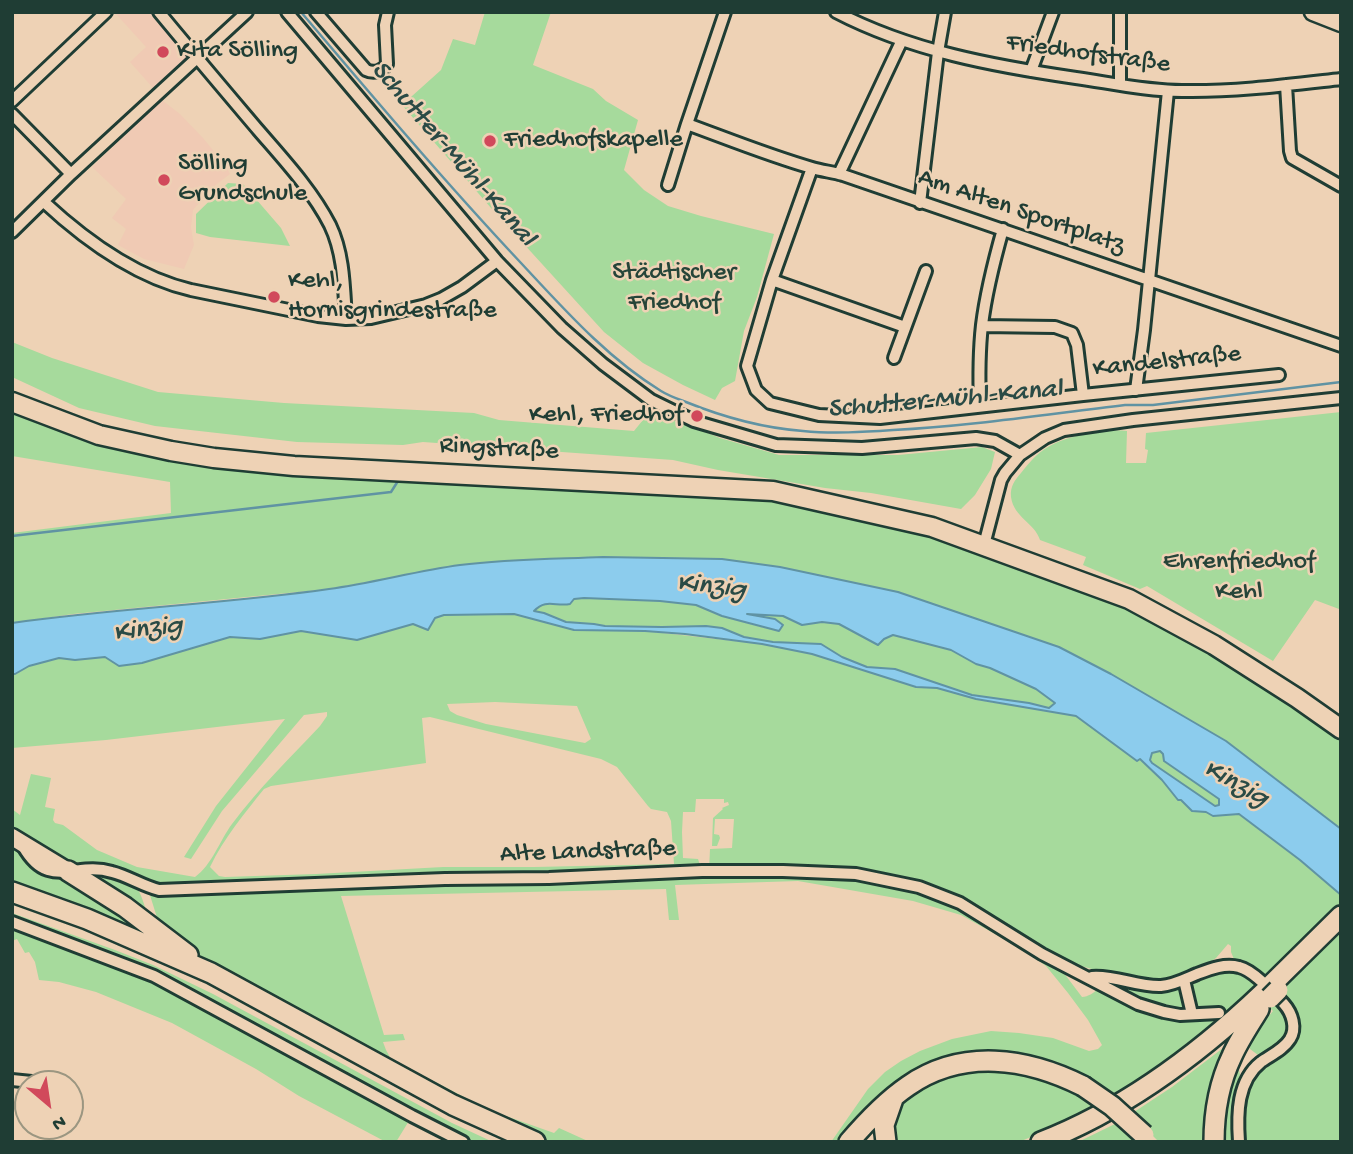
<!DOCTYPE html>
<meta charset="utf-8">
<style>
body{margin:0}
#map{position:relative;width:1353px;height:1154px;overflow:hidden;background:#eed2b5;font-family:"Gochi Hand",sans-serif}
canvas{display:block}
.frame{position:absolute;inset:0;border:14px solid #1f3d34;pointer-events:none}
.north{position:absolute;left:14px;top:1070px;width:70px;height:70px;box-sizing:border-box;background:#eed2b5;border:2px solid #9b9681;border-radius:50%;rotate:151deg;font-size:19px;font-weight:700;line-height:28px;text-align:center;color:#1f3d34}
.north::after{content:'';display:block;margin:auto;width:24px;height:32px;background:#d1495b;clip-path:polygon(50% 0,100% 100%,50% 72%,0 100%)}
</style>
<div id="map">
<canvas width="1353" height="1154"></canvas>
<div class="frame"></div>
<div class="north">N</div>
</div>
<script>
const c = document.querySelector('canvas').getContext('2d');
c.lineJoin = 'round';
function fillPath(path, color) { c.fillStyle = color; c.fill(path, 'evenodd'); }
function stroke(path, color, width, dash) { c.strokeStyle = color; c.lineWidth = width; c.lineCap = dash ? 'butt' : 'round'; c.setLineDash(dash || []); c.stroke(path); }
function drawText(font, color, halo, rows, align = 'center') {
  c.font = font + ' "Gochi Hand",sans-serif'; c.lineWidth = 5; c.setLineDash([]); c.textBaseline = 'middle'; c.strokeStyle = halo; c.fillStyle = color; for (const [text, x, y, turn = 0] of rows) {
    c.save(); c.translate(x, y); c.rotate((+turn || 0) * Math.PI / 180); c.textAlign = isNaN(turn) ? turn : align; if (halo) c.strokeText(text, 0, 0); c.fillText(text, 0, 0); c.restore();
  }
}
fillPath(new Path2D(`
 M117,12H149L188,57L153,88L130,62L146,47L116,14Z
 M162,100L180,114L203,138L226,166L230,174L213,187L193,210L191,227L194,245L184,269L144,259L118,245L126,229L112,218L126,199L92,167Z`), '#f0cab4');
fillPath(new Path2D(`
 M485,12H551L533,65L593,89L606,101L638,120L624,170L644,190L668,206L701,216L774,234L757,297L744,331L735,381L722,388L715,400L683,385L643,363L604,332L491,208L402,105L441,70L453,39L475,45Z
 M228,183L243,184L281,228L290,246L210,237L196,233V214Z
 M12,342L52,358L158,392L284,403L474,413L499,420L634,431L651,410L720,438L779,455H898L982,447L995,452L991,469L975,495L961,509L871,493L825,488L718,470L673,460L423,442L403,445L297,442L155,426L79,408L12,377Z
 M12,406L118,444L704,493L808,506L921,532L1063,579L1164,623L1341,736V829L1226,741L1111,674L1059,647L898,592L780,567L722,559L603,557L536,559L461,565L329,589L73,614L12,623V533L171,513L170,482L12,456Z
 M1341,412V614L1339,609L1315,600L1273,661L1147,586L1140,589L1083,565L1086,557L1040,540C1035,523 1014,518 1011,497C1010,486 1015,480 1021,473C1029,463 1037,453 1048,447C1067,436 1105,428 1127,431L1126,463H1146L1148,450L1145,449L1146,433Z
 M584,598L661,601L696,605L722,616L765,628L738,613L783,616L802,625L822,622L839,624L878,644L884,639L893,635L951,650L976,664L990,668L1037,689L1055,703L1049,708L1029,703L972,695L895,669L867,667L842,657L821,644L773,642L744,637L722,628L706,626L662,627L605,626L594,624L566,622L544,613L533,612C547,598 555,607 570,604L574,599Z
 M514,614L574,630L645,631L762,644L812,654L916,687L937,688L979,700L1076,716L1137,761L1140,759L1162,780L1178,800H1181L1192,811L1206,812L1213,816L1239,814L1300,860L1341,895V1142H1243V1109L1245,1093L1262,1058L1250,1049L1249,1045L1261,1025L1273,1011L1252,992L1233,1014L1115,1100L1088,1081L957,1060L842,1142H831L868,1089L885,1072L901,1061L920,1051L952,1039L991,1031L1019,1033L1053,1038L1089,1051L1098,1049L1102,1045L1088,1020L1068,993L1046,966L1022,949L961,915L913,901L798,881L675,885L679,920H669L666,889L341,896L384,1035L403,1034L405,1040L383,1042L386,1050L391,1059L489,1110L554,1133L559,1128L590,1142H544L523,1134L217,968L182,944L159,924L149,892L100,864L68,862L12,828V809L20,815L31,774L51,778L45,807L55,809L53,820L55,823L63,825L97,850L137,867L195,877C212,865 220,840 232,824C259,788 290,758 320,726L327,716V712L304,715L222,811L191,859L184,857L216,806L285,719L106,740L12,748V674H16L29,666L59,658L75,660L105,657L119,666L142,663L230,637L260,639L301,631L357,640L413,624L428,630L435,618L444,615ZM495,702L577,706L591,739L585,743L486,724L457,715L450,711L447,704ZM430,717L601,759L617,767L648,806L651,809L667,812L671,821L674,864L534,867H443L316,874L225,877L219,876L210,867C224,838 244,814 264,789L271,786L426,763L422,718ZM696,799H724V803L728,802L729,805L722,808L723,809L713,818L712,846H717L720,838L719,835L714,834L715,819H734L732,848L710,849L709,871H702L698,859L683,858L682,832L683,812H695ZM1228,944L1231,946V952L1236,964L1213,973L1206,965L1216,958ZM1054,960L1071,963L1109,974C1102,984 1095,996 1082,997Z
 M1160,750L1163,754L1164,761L1220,799L1219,805L1215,806L1152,763L1150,760L1152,753Z
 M12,842L75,877L164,943L91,912L12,882Z
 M99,877C110,878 130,878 137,888C142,895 146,911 149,920L99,880Z
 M12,913L115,950L153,965L213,994L452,1123L493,1142H465L412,1116L396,1142H386L299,1096L256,1069L172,1023L96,992L59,982L39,980L35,962L29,952L25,953L17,939L12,941Z
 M1227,1045L1209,1142H1159L1131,1114L1172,1087Z
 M1236,1067L1239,1070L1240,1075L1236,1096L1233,1127L1234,1142H1218L1220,1114Z
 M983,1069H1003L1068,1084L1102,1107L1019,1142H892C890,1133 891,1129 894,1121C896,1115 897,1110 900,1105C915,1083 958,1073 983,1069Z
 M1119,1122L1140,1142H1078Z`), '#a6da9c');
const water = new Path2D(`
 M603,557L722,559L780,567L898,592L1059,647L1111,674L1226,741L1341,829V895L1300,860L1239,814L1213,816L1206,812L1192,811L1181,800H1178L1162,780L1140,759L1137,761L1076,716L976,699L937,688L916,687L812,654L762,644L685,634L645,631L574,630L514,614L444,615L435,618L428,630L413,624L357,640L301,631L260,639L230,637L142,663L119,666L105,657L75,660L59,658L29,666L15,674H12V623C117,608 224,604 329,589C373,583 416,571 460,565C507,559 555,559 603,557ZM584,598L660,601L696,605L722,616L779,631L783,625L775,619L747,614L783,616L802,625L822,622L839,624L878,645L884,639L893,635L951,650L976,664L990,668L1036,689L1055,703L1049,708L1029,703L972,695L895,669L867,667L842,657L821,644L773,642L744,637L722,628L706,626L662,627L605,626L594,624L566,622L544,613L534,611C546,598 556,607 570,604L574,599ZM1160,751L1163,754L1164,761L1219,799V805L1215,806L1152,763L1150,760L1152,753Z`);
fillPath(water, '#8ccced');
stroke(water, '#6093a3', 2);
stroke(new Path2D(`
 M301,12C373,97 445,182 521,263C564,309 607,358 661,391C669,396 678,399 686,402C723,417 763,428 803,431C833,434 864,432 893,430C971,426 1048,414 1125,405H1153L1341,382
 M12,536L391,492L398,481`), '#6093a3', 2.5);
const street = new Path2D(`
 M159,12C192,52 226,92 259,131C284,160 312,190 330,225C344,254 344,288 346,319
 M287,12L497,261L562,328L603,364L651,400L694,421L776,445L862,448L976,438L995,441L1020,455
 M316,12L366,70C374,74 383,71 387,64L385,25L388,12
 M836,12C911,51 994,66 1076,78C1111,83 1147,91 1182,91C1235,92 1288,85 1341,79
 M1031,71L1053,12
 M1120,85V12
 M1286,85L1290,151L1292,158L1341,186
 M12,101L106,12
 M12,114L71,174
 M687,124C728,139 770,156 812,168C822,171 833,172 843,175C1009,232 1175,289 1341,346
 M812,168L772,280L747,366L756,390L770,403L819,415L880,418L1083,395L1279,375
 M839,174L902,40
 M668,185L687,124L725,12
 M44,202C86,241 135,277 191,290L318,316L346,319L371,318L426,305L441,299L462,287L497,261
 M920,203L938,52L945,12
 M12,232L71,174L247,12
 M772,280L905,327
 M982,326L1055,327L1072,333L1077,345L1083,395
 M894,358L926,271
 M1136,390L1144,330L1168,91
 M980,406C979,379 979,352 982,325C986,292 994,261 1003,229
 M984,545L1001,480L1005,473L1020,455L1045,438L1064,430L1133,420L1341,398
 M23,846C48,891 75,861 112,872C128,876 143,886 159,890L445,879L549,878L702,871H783L856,874L919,887L960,903L1042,954L1138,1004L1164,1012L1180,1015L1219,1013
 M12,922L154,976L412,1116L463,1142
 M1092,977C1115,975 1138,987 1161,986C1174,985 1185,979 1197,974C1210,969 1225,963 1239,967C1253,970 1274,993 1284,1004C1292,1013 1297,1028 1290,1039C1284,1049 1271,1055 1261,1062C1237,1081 1237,1114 1239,1142
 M1184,980L1192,1014
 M12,1080L51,1084`);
const secondary = new Path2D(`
 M1313,12L1341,23
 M12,837L68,871`);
const primary = new Path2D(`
 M12,402L99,435L171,451L214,458L294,466L773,491L932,527L1129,599L1214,645L1297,698L1341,729`);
const highway = new Path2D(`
 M68,871L125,907L188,955
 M12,892L87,919L211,973L453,1105L535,1142
 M1272,984L1341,916
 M849,1142C867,1121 886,1101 908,1086C963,1048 1027,1058 1083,1086
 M886,1142L884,1125L893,1099
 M1041,1142C1126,1109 1199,1054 1264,992
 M1214,1142C1214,1113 1219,1083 1232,1056C1239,1040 1250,1024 1259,1009`);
stroke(street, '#1f3d34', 16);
stroke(secondary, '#1f3d34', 21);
stroke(primary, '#1f3d34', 23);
stroke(highway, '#1f3d34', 24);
stroke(street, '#eed2b5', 10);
stroke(secondary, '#eed2b5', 16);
stroke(primary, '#eed2b5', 18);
stroke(highway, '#eed2b5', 19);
const highwayBridge = new Path2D(`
 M1270,998L1278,990
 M1083,1086L1112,1106L1144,1135`);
stroke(highwayBridge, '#1f3d34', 24, []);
stroke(highwayBridge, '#eed2b5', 19);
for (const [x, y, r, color] of [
 [163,52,7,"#d1495b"],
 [490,141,7,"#d1495b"],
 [164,180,7,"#d1495b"],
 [274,297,7,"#d1495b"],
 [697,416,7,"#d1495b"]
]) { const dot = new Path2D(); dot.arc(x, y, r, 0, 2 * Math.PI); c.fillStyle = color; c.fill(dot); stroke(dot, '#eed2b5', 2.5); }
drawText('26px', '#1f3d34', '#eed2b5', [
 ["Kita Sölling",177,52],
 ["Friedhofskapelle",504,141],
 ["Sölling",178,165],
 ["Grundschule",178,195],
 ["Kehl,",288,282],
 ["Hornisgrindestraße",288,312],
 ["Kehl, Friedhof",683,416,"right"]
], 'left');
drawText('26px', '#1f3d34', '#eed2b5', [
 ["Friedhofstraße",1088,55,8],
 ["Am Alten Sportplatz",1021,213,19],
 ["Kandelstraße",1167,363,-6],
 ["Ringstraße",499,450,3],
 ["Alte Landstraße",588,853,-2]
]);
drawText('26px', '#264539', '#eed2b5', [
 ["Städtischer",674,274],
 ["Friedhof",674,304],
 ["Ehrenfriedhof",1239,563],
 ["Kehl",1239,593]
]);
drawText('italic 28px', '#2a4b46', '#eed2b5', [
 ["Schutter-Mühl-Kanal",452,155,49],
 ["Schutter-Mühl-Kanal",945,401,-5],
 ["Kinzig",711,588,6],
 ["Kinzig",148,631,-7],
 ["Kinzig",1235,785,29]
]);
</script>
